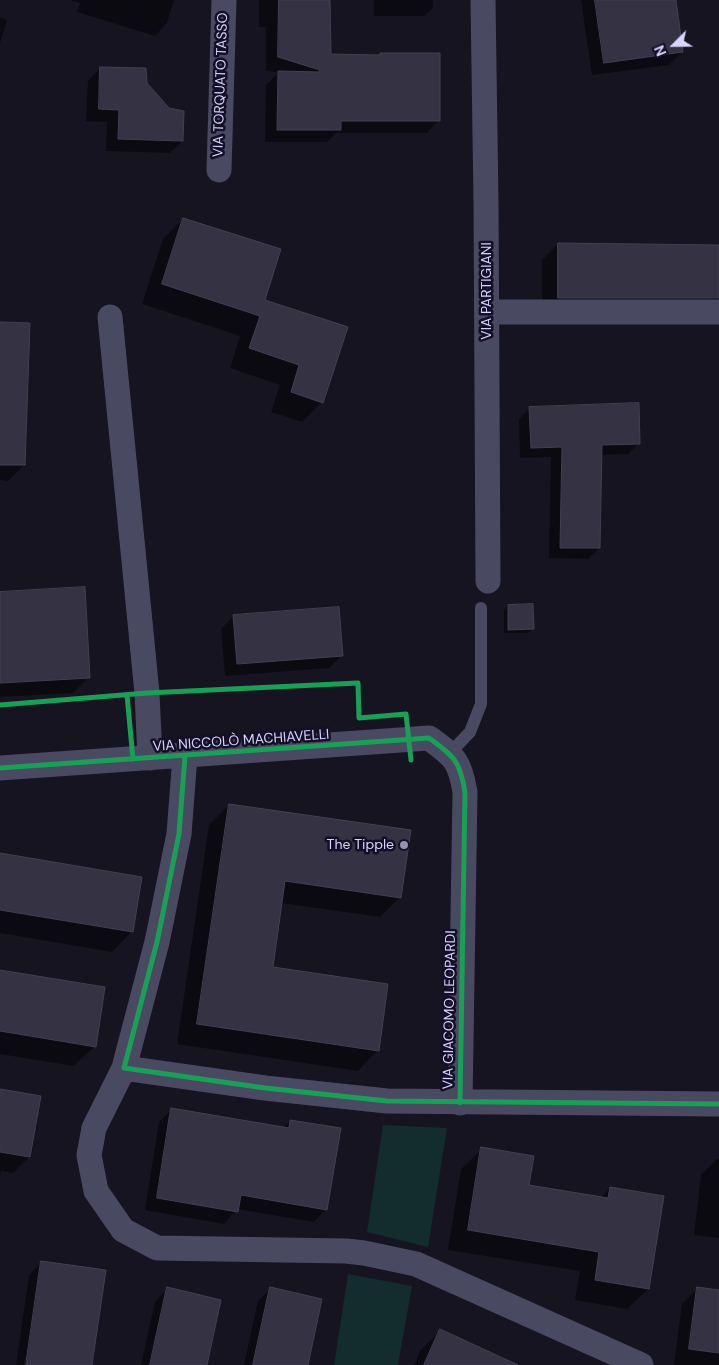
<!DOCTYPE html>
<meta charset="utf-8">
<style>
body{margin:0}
#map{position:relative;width:719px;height:1365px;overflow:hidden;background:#161421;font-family:"DM Sans",sans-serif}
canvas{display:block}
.north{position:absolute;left:649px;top:20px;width:50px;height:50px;-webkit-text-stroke:4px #130f26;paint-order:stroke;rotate:247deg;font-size:14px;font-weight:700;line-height:20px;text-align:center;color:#d9d4ff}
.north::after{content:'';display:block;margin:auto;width:18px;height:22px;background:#d9d4ff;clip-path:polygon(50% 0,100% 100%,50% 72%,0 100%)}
</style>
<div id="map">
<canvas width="719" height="1365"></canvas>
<div class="north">N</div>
</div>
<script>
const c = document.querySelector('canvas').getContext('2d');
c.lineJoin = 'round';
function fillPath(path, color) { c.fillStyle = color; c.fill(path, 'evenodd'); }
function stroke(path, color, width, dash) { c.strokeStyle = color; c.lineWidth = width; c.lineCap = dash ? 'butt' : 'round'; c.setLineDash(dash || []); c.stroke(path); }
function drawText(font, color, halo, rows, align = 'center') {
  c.font = font + ' "DM Sans",sans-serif'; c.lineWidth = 5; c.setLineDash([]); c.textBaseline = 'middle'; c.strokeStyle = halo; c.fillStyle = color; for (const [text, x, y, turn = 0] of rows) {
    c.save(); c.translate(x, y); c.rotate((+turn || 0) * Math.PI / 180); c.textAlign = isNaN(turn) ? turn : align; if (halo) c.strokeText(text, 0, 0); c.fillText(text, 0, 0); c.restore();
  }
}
fillPath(new Path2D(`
 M383,1125L447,1128L428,1247L367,1232Z
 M348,1274L412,1286L398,1365H334Z`), '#132c2d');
fillPath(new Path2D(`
 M70,0H174L167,23L155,36L77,12L80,3Z
 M259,0H329V55L378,56L380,54L439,120L427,133H336L327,142H265L266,85L278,73L266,70V27H259Z
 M374,0H433V8L424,16H374Z
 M581,0H674L682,52L669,65L592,75Z
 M0,17L7,20L0,43Z
 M100,68L146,84L182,141L170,153L106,151L107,122L86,121L88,81Z
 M183,219L263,301L322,402L302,422L271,412L280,385L230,368L240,336L142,304L163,239Z
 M558,244L719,246V321L542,313V260Z
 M0,323L24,465L8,481L0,480Z
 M530,408L639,443L628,454L600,455L599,548L588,559L549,558L551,457L520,458L519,419Z
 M0,594L89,677L73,693L0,697Z
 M508,606L533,629L528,633H504V610Z
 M233,616L342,655L329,668L225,676L221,629Z
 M229,805L400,897L380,917L281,903L271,968L378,1050L358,1071L177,1044L209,825Z
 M0,855L132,931L112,952L0,933Z
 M0,971L95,1046L74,1066L0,1054Z
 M0,1091L39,1097L29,1157L13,1173L1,1171L0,1178Z
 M171,1110L283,1128L291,1121L326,1209L314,1222L237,1209L224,1224L145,1210L159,1122Z
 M482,1149L528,1186L601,1198L610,1188L648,1289L627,1309L575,1300L580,1271L448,1250L461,1169Z
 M717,1159H719V1238L694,1235L701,1175Z
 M42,1262L90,1365H16L29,1275Z
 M698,1288L719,1291V1365H674L682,1304Z
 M167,1289L206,1365H141L155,1302Z
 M270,1289L307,1365H244L258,1301Z
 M440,1331L515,1365H414L420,1351Z`), '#0007');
const building = new Path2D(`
 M279,0H330L331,54L380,55V53H440V121H341V130H277L278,71L319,72L320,70L278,57Z
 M595,0H676L683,52L604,63Z
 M100,67L146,68L147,83L169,108L184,111L183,141L118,139L119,110L99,109Z
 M183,218L281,249L265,300L348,327L323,403L291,392L299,365L249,348L260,316L162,284Z
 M558,243L719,245V298H558Z
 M0,322L30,323L25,465H0Z
 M639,403L640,444L602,445L600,548H560L562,447L531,448L529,407Z
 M85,587L90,678L0,683V592Z
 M533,604L534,629L508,630V605Z
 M339,607L343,656L237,664L233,615Z
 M229,804L411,830L401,898L285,881L273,967L388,984L379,1051L197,1024Z
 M0,853L142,877L133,932L0,910Z
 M0,970L105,987L96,1047L0,1031Z
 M0,1089L41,1096L30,1157L0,1152Z
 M171,1108L289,1128L290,1120L341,1128L327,1210L241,1195L238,1212L157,1198Z
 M481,1147L534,1156L529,1185L608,1198L610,1187L664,1196L649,1289L595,1280L599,1252L468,1230Z
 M41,1261L106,1270L92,1365H26Z
 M167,1287L221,1300L207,1365H150Z
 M270,1287L322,1299L308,1365H253Z
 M697,1287L719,1290V1353L689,1349Z
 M440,1329L518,1365H424Z`);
fillPath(building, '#343243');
stroke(building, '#433f54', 1);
stroke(new Path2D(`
 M450,753L470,732L481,704V608`), '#4a4962', 12);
stroke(new Path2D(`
 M483,0L486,202L488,581
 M219,170L224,0
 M487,312H719
 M110,317L147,693L150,758
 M185,756L179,834L157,942L124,1068L265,1088L387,1101L719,1104
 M0,768L429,738C454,756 460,761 465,792L460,1103
 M124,1068L94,1128L89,1155L96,1191L123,1230L157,1248L346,1251L364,1253L416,1264L641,1365`), '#4a4962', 25);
stroke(new Path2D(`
 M127,695L133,759
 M0,705L147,693L358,683L359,718L406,714L411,760
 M185,756L179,834L157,942L124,1068L265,1088L387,1101L719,1104
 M0,768L429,738C454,756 460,761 465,792L460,1103`), '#1a9f57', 5);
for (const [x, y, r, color] of [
 [404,845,5,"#9591b1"]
]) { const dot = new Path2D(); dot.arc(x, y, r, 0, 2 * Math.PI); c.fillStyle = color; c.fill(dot); stroke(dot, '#130f26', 2); }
drawText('14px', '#d9d4ff', '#130f26', [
 ["VIA TORQUATO TASSO",221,85,-88],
 ["VIA PARTIGIANI",487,291,-90],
 ["VIA NICCOLÒ MACHIAVELLI",241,741,-4],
 ["VIA GIACOMO LEOPARDI",450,1010,-89]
]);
drawText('14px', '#d9d4ff', '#130f26', [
 ["The Tipple",394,845]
], 'right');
</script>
